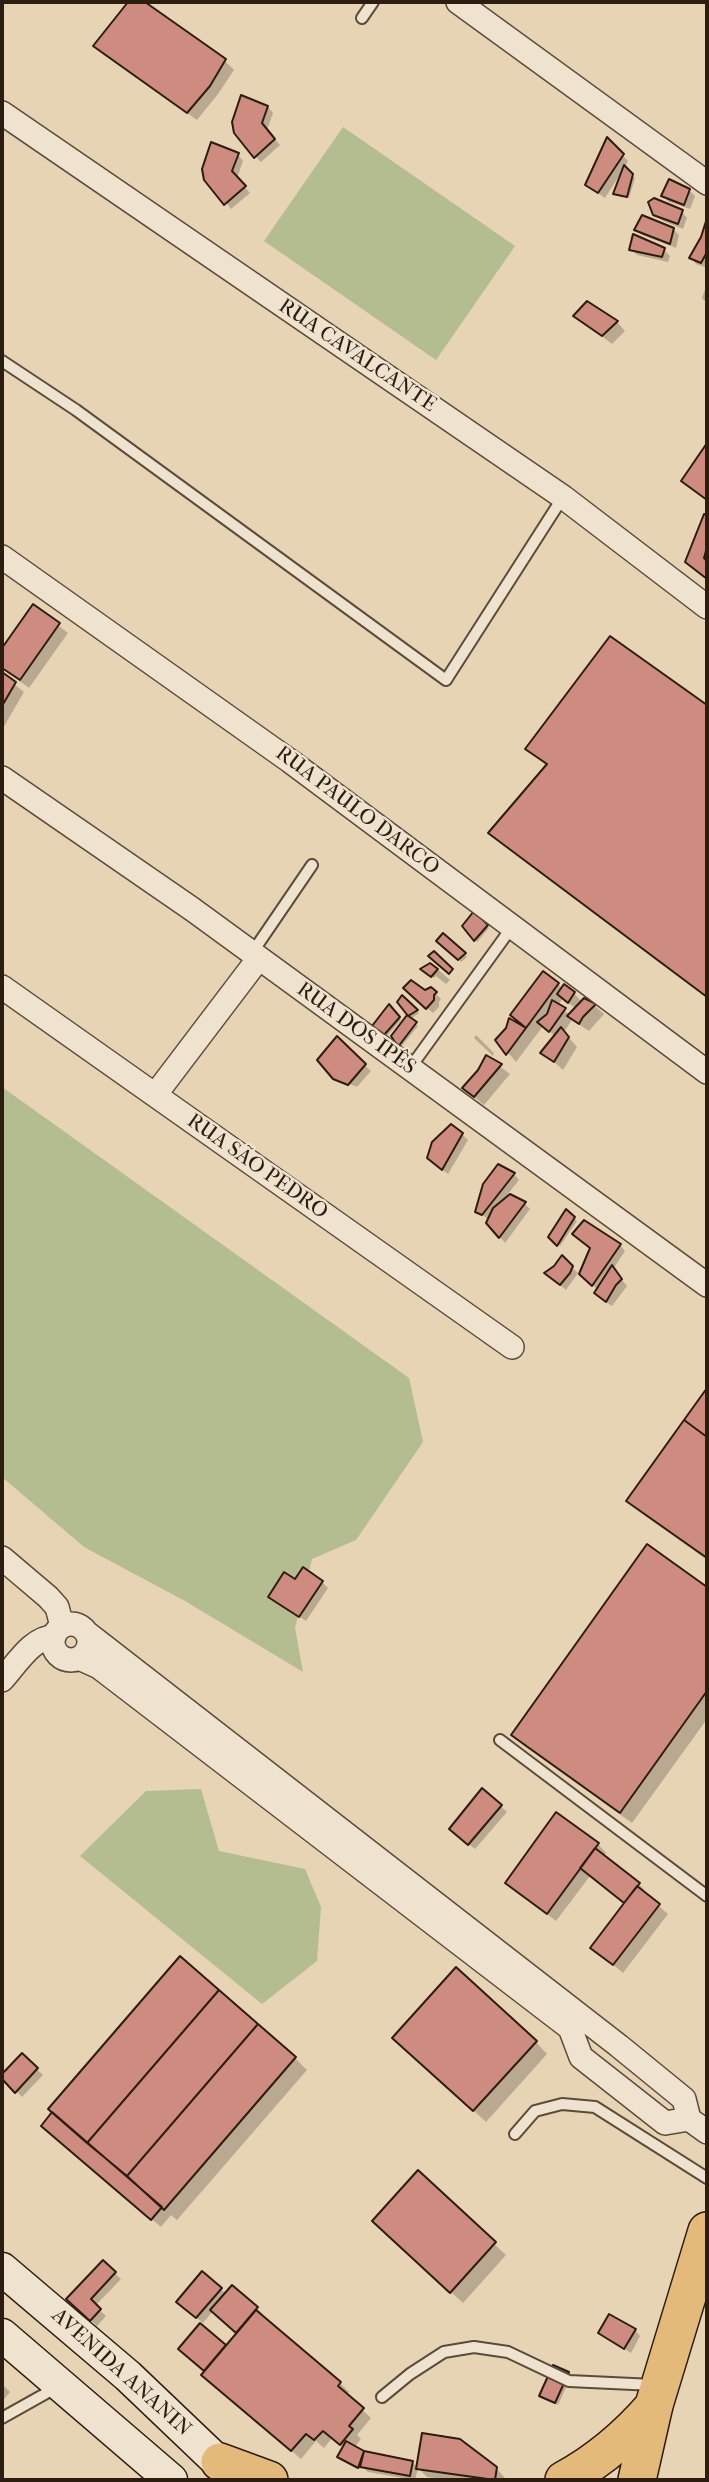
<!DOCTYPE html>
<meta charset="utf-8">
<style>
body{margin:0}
#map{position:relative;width:709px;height:2482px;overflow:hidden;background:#e6d4b5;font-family:"IM FELL French Canon",serif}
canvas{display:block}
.frame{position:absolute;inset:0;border:4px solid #2d1d10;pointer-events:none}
</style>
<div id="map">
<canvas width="709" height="2482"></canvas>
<div class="frame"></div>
</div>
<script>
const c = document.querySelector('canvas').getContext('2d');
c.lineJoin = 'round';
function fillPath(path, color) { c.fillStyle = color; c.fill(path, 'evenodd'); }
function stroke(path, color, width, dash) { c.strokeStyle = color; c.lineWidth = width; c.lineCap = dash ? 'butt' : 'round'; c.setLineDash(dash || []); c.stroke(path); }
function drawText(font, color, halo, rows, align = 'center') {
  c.font = font + ' "IM FELL French Canon",serif'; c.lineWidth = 5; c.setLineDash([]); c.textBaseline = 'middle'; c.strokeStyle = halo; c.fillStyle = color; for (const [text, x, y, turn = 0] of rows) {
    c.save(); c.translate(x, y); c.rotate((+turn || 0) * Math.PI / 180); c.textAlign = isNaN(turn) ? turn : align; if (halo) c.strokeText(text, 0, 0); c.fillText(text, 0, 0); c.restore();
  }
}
fillPath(new Path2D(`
 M343,127L515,246L436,360L264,241Z
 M2,1087L409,1378L423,1442L356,1540L312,1559L295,1628L303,1672L185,1601L84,1547L2,1477Z
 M201,1789L219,1851L305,1869L321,1907L317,1961L262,2004L80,1856L146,1791Z`), '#b3bd8f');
fillPath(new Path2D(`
 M130,2H142L225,61L234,70L218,94L197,120L104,55L96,46Z
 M242,97L268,107L273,113L267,130L280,145L261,162L255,156Z
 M608,140L628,161L624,168L635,178L629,198L615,193L621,173L605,198L587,185Z
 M238,155L243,161L237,178L250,193L231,209L204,169Z
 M689,190L695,196L690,209L669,202L663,196Z
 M682,212L687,218L683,229L661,220L655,214Z
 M707,224V268L696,264L691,258L702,238Z
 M637,229H673L679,235L676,248L642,235Z
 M631,249L664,250L670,256L668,262L637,255Z
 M707,284V303L702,298Z
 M587,303L617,322L625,331L612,344L576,316Z
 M705,517H707V580L687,562Z
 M34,607L68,633L29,688L2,668V651Z
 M611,638L707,707V998L502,844L491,833L547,766L527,749Z
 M2,674L24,692L2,730Z
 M474,914L489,928L477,942L464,926Z
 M439,941L453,942L467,957L461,962Z
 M430,965L441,972L450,980L446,984L436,976L434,978L423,969Z
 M558,984L563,989L574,993L582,1002L585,1000L595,1006L604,1014L589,1031L572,1020L564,1032L577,1047L563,1070L543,1052L556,1037L543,1026L516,1062L497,1040L507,1029L510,1021L526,1030L512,1015ZM563,998L576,1009L570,1015L558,1006Z
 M431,989L441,999L439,1002V1007L433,1013L411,993Z
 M403,998L419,1013L412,1018L399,1002Z
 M389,1006L401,1020L387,1036L374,1025Z
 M407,1017L418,1026L401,1047L393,1036Z
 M476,1035L494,1053L493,1056L474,1038Z
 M337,1039L371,1071L357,1087L335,1078Z
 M487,1057L510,1074L484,1105L464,1088L479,1071Z
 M462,1134L468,1140L448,1174L435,1164Z
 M514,1174L519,1180L503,1200L525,1204L530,1209L505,1243L488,1223L489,1220L477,1211Z
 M566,1212L577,1221L560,1246L550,1236Z
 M620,1245L625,1251L613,1269L627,1286L612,1306L602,1299L598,1290L581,1274Z
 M562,1258L578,1273L566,1290L552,1278L555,1267Z
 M707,1391V1560L640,1512L628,1501Z
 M647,1547L707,1589V1719L632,1823L524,1746L513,1735Z
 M322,1582L328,1588L306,1621L276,1602Z
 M483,1790L507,1812L475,1849L457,1835Z
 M598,1844L606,1853L603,1857L638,1884L644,1889L642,1892L668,1914L623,1973L592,1947L626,1903L590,1876L556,1921L507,1883Z
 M536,2042L547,2054L486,2122L406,2049Z
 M22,2056L43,2075L22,2097L2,2077Z
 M295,2058L307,2070L177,2220L171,2215L161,2227L52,2134Z
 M418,2173L506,2255L463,2303L386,2232Z
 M103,2262L121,2279L95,2306L106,2316L97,2326L69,2299Z
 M233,2287L263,2314L261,2316L340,2383L349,2392L346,2395L371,2418L357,2435L361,2439L354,2448L363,2453L412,2462L418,2468H496L505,2478V2480H449L427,2477L418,2468L415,2480L368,2472L361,2465L360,2469L342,2459L344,2448L332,2438L324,2448L316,2441L301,2459L212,2383L206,2371L186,2354L200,2326L226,2348L238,2333L213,2311L203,2323L184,2307L221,2289L226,2295Z
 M635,2330L640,2336L631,2353L600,2333Z
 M568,2373L571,2376L558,2405L541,2396Z
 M2,2384L10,2392L2,2402Z`), '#0003');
const building = new Path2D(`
 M128,2H145L226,59L210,86L187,113L93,46Z
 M241,95L268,106L262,123L275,139L254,158L234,133L232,122Z
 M607,137L624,154L598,193L585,185Z
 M211,142L239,153L232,171L246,186L224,205L204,180L202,169Z
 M624,165L633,174L627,197L613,194Z
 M669,179L690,189L684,205L661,196Z
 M654,198L683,210L678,224L653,215L648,202Z
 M642,215L674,228L670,244L634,230Z
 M707,218V252L701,263L689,258L701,237Z
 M633,234L665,248L662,257L629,250Z
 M587,301L618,321L602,336L573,316Z
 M707,443V500L681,481Z
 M704,514L707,515V547L704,558L707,561V579L685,562Z
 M33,604L60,623L20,680L2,668V648Z
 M610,636L707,705V997L488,833L547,764L525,749Z
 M2,672L16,682L2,706Z
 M474,911L488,925L474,941L462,926Z
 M443,933L466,953L458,960L436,941Z
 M434,951L453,969L449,974L428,956Z
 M430,963L438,969L431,977L420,969Z
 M543,971L559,983L526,1028L510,1015Z
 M411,980L425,990L431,987L437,992L434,995V1000L426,1009L403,988Z
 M564,984L575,992L568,1003L557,994Z
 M402,995L418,1010L408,1016L397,1002Z
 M584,998L596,1004L583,1017L579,1024L567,1016Z
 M552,1000L566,1008L549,1032L537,1022L547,1014Z
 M389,1004L400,1017L384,1035L372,1026Z
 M407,1015L417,1022L398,1047L391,1036Z
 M509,1018L526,1028L506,1055L495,1040L506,1028Z
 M561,1027L569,1037L554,1062L540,1053Z
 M337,1036L366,1064L348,1085L333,1079L317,1060Z
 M486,1055L502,1064L474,1097L462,1088L478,1070Z
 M451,1124L463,1133L442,1170L427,1158L432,1142Z
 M498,1164L515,1173L482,1215L475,1212L483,1184Z
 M510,1194L526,1202L499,1238L486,1223L493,1208Z
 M566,1209L575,1217L557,1246L548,1237Z
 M584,1220L621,1244L592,1286L579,1274L590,1248L572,1234Z
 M562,1255L573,1266L570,1273L560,1285L544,1273L554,1266Z
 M612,1265L622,1279L616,1285L606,1302L594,1293Z
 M707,1388V1437L684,1420Z
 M684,1420L707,1437V1558L626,1501Z
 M647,1544L707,1587V1691L620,1813L511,1735Z
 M303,1567L323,1581L299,1617L268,1597L284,1572L295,1579Z
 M482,1788L502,1805L468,1845L449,1829Z
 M556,1812L599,1843L547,1914L505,1883Z
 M595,1848L640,1883L624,1903L580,1868Z
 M637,1886L660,1904L613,1965L590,1948Z
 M180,1956L219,1990L87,2143L48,2109Z
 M456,1967L537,2041L473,2111L392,2038Z
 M219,1990L258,2024L127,2176L87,2143Z
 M258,2024L296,2057L164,2210L127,2176Z
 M22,2053L38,2068L15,2093L2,2079V2074Z
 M52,2112L162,2207L151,2220L41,2126Z
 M418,2170L496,2242L450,2293L372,2221Z
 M103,2260L116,2272L91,2299L101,2309L90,2321L66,2299Z
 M202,2271L222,2288L196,2318L176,2302Z
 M232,2285L258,2307L236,2333L210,2310Z
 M256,2310L341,2382L338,2386L364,2408L349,2426L353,2429L340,2445L323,2431L314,2440L306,2434L291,2451L201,2375Z
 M609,2314L636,2329L624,2349L598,2333Z
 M200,2323L226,2345L204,2371L178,2349Z
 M553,2365L569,2372L555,2403L539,2396Z
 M422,2433L460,2439L497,2467L495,2480L416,2469Z
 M346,2441L364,2451L358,2468L337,2457Z
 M364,2451L413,2461L410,2476L360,2467Z`);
fillPath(building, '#ce8c81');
stroke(building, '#2d1d10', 2);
const service = new Path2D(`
 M362,18L373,2
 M2,361L76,410L446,680L563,497
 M252,953L312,865
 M410,1068L512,927
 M500,1740L707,1896
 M515,2134L535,2111L562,2104L595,2107L707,2178
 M382,2397L410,2374L444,2352L474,2347L508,2352L569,2381L654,2385
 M2,2418L59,2386`);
const minor = new Path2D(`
 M458,2L707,183
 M2,113L563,497L707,607
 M2,557L290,761L707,1072
 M2,778L192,909L707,1285
 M2,987L512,1347
 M155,1095L259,958
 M2,1558L48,1597L57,1607L62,1626
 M53 1642a18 18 0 1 1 36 0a18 18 0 1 1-36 0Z
 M87,1633L619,2046L684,2099L689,2119L707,2132
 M79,1658L99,1667L570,2028L581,2057L665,2123L689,2119
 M2,1680C16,1665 32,1637 54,1637`);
const secondary = new Path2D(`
 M2,2269L128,2376L236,2479
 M2,2335L171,2480`);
const trunk = new Path2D(`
 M220,2462L269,2480
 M564,2480C599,2461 628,2436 654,2406
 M637,2480L654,2405L707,2231`);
stroke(service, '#5b4b39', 14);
stroke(minor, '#5b4b39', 26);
stroke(secondary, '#2d1d10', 35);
stroke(trunk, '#2d1d10', 40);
stroke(service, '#efe3cf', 10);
stroke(minor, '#efe3cf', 23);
stroke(secondary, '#efe3cf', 32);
stroke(trunk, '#e3ba7a', 37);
drawText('21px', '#2d1d10', '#efe3cf', [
 ["RUA CAVALCANTE",357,356,34],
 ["RUA PAULO DARCO",357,811,37],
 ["RUA DOS IPÊS",356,1029,36],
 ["RUA SÃO PEDRO",257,1167,35],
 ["AVENIDA ANANIN",121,2373,42]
]);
</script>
